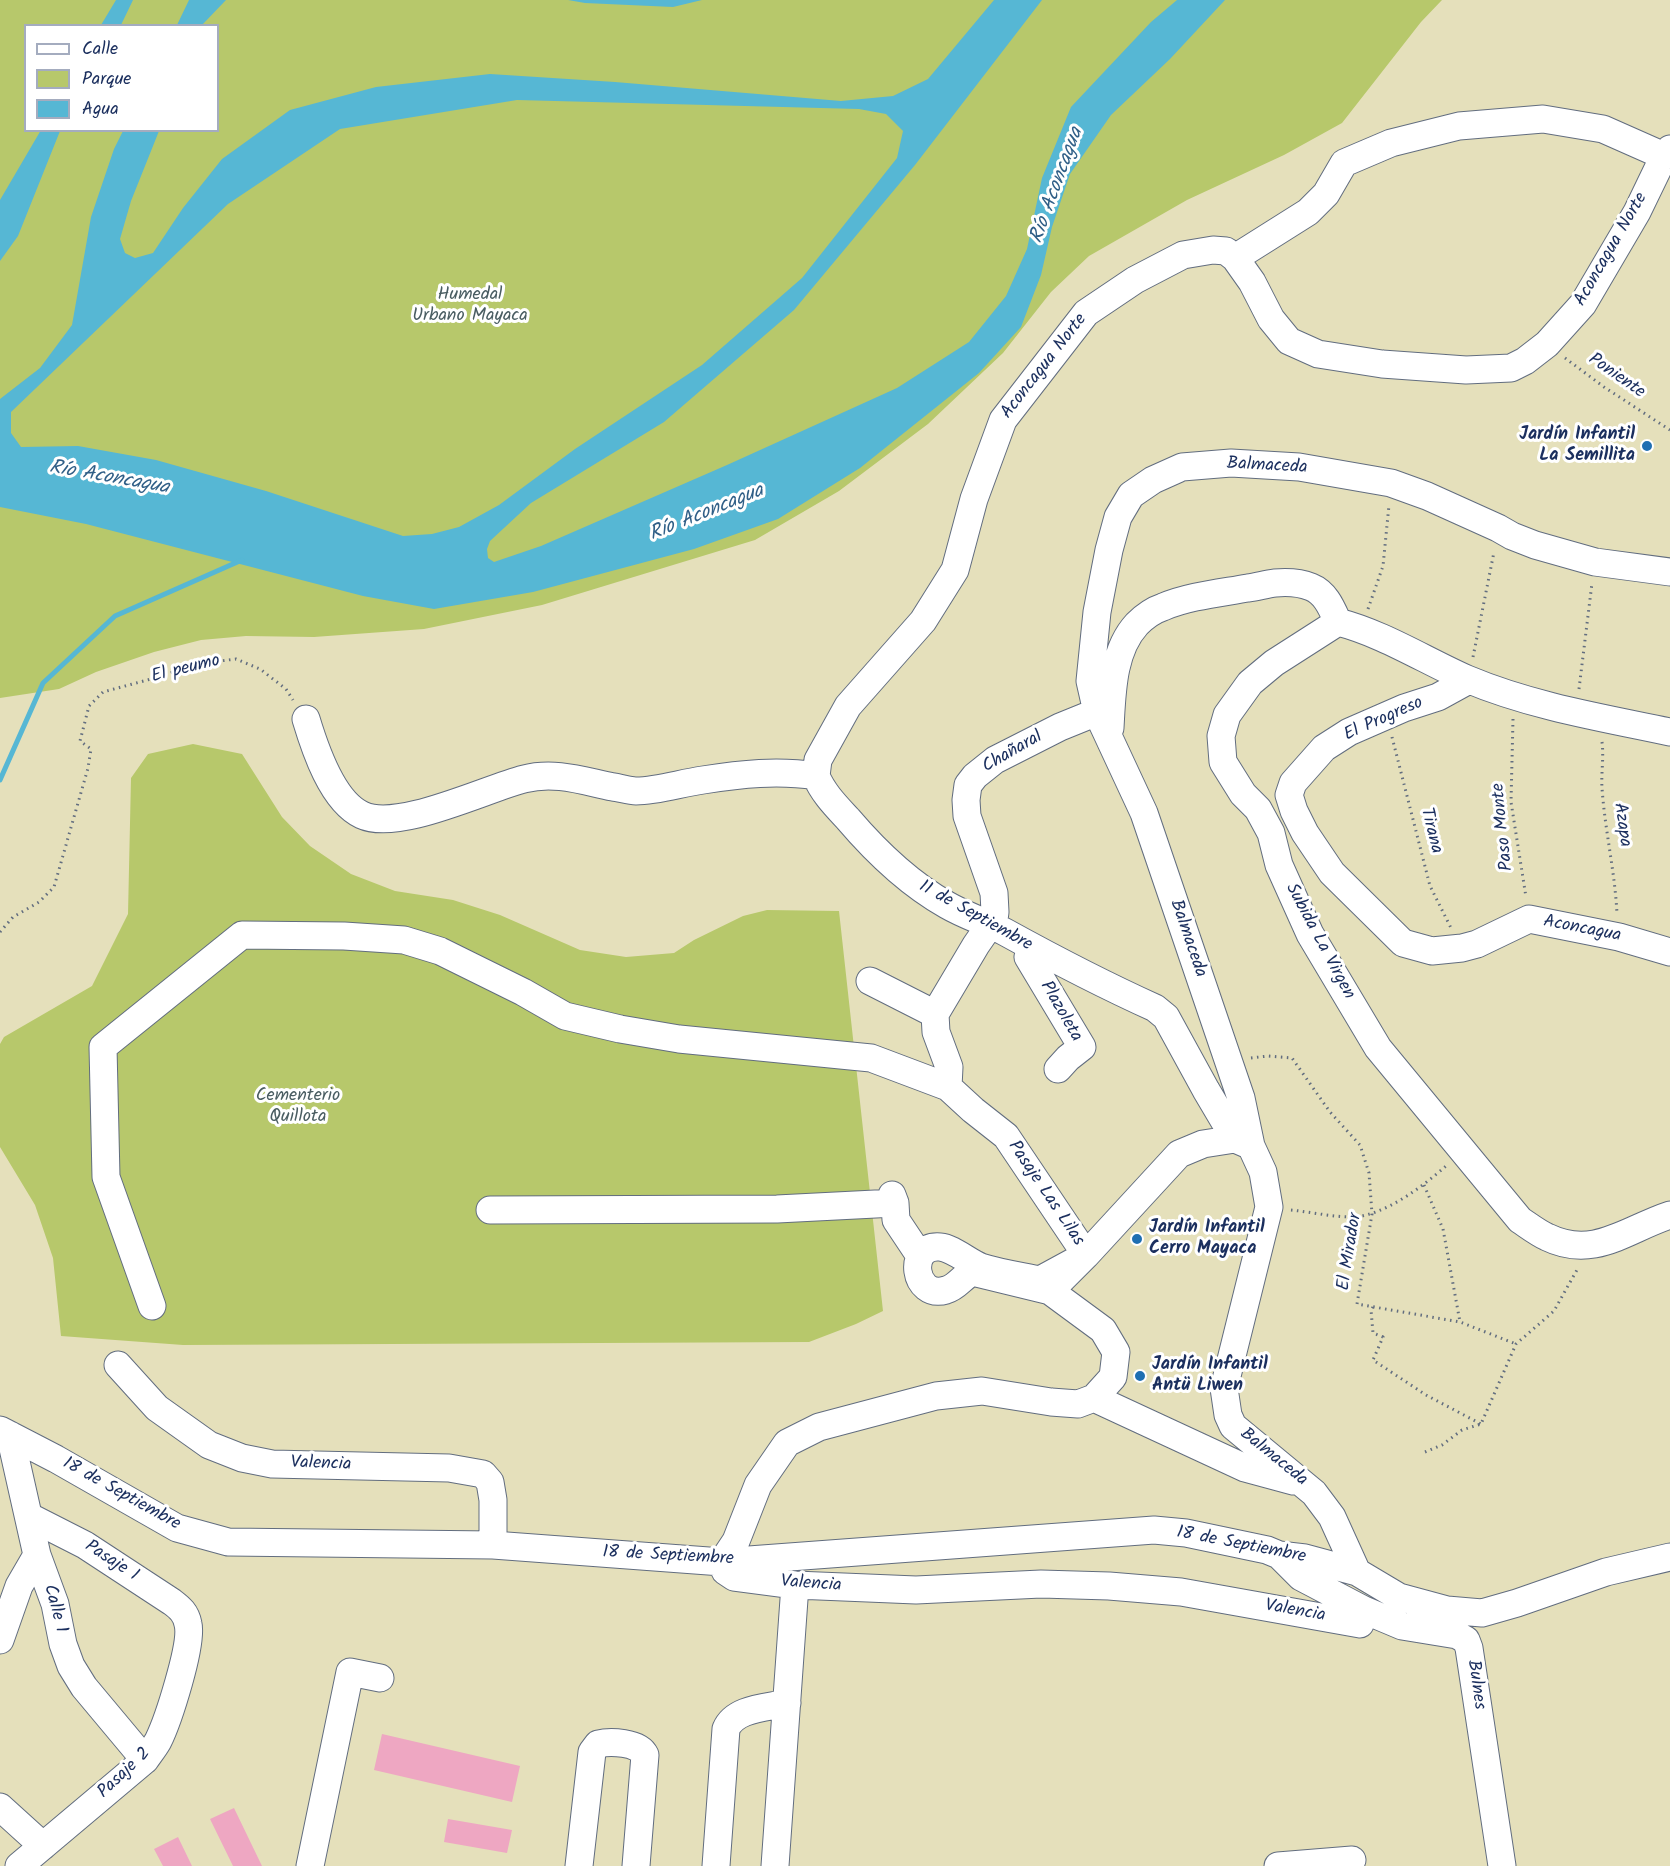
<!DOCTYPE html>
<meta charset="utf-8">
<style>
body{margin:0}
#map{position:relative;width:1670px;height:1866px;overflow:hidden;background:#e5e0bb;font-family:Kalam,sans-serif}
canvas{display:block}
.legend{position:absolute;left:24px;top:24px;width:195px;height:108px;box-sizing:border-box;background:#fff;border:2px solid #a4acbf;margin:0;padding:8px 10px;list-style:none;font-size:18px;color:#1b2f5e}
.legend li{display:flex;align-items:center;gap:12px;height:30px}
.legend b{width:30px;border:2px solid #a4acbf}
</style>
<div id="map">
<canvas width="1670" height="1866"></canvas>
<ul class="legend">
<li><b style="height:8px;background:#fff"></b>Calle</li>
<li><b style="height:16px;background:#b7c86b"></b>Parque</li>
<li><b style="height:16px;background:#56b7d4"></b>Agua</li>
</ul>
</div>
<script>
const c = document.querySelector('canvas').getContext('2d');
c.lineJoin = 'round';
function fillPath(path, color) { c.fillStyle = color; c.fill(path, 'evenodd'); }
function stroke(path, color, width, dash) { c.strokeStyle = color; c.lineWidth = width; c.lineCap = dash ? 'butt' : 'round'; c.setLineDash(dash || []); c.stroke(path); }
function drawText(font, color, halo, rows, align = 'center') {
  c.font = font + ' Kalam,sans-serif'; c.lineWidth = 6; c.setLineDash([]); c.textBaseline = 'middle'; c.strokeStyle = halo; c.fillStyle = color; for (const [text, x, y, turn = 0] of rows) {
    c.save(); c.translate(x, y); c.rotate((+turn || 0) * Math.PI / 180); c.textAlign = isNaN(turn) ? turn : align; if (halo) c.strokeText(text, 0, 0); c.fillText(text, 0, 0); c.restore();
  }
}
fillPath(new Path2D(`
 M0,0H1442L1421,22L1342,123L1284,155L1187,200L1089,256L1051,292L1003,353L928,424L839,491L755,540L542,605L424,629L314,637L246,636L201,640L154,652L96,672L59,689L0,698ZM26,26H218V130H26Z
 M193,744L242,754L282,817L310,846L351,874L395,891L453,900L500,915L580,950L626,957L674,953L694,940L743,916L767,910L839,911L883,1311L856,1324L809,1342L183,1345L61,1336L53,1258L35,1205L0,1147V1044L4,1037L92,986L128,914L131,778L148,754Z`), '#b7c86b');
fillPath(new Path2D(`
 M116,0H133L121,25H101Z
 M189,0H226L202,25H177Z
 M568,0H702L673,7L585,3Z
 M994,0H1042L915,165L794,310L664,422L531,503L490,541L487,549L488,558L494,562L541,546L727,465L897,388L969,342L1006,296L1027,249L1042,178L1071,107L1151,22L1177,0H1225L1170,59L1111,115L1070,174L1052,227L1041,275L1021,327L979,373L860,468L778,519L694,549L533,592L434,609L363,596L86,524L0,507V399L40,368L72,325L91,217L114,149L123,131H159L131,201L120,239L125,253L135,258L153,253L183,208L222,159L290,110L376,87L490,74L615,82L841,101L893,96L928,79ZM517,100L859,109L886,114L903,131L897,158L802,278L702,365L575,449L499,505L459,527L432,534L403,536L266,491L156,460L78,446L21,447L11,433V412L228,204L340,129Z
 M41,130L60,131L18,236L0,261V200Z`), '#56b7d4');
stroke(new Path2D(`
 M0,780L43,683L115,616L242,560`), '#56b7d4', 5);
fillPath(new Path2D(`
 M382,1734L520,1766L512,1802L374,1770Z
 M234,1808L262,1866H233L210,1819Z
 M448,1819L512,1830L507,1853L444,1842Z
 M178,1837L192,1866H163L154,1849Z`), '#eea7c2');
const minor = new Path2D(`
 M1235,258L1308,212L1326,194L1344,163L1391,143L1459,126L1543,119L1603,129L1664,156
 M1469,680L1438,697L1404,708L1349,732L1324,748L1293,783L1289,795L1294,811L1305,833L1332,873L1403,943L1432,951L1462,948L1477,944L1529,919L1619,937L1670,952
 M1097,712L1060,727L995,760L975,776L968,785L966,800L967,816L994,893L995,912L994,919L976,945L935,1014L936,1032L949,1067L948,1087L973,1110L1006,1136L1086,1255L1050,1291L972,1272C962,1277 957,1287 946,1290C913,1300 906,1244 940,1247C953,1248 968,1262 981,1267C1000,1273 1021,1276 1040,1280L1086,1255L1179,1154L1203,1144L1235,1139L1251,1146
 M306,719C315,749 332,801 362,815C398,832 485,789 524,779C555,771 583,781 613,787C621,788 629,791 636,791C658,791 681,783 703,780C741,774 778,770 816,776C823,793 836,806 848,819C877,853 908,883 947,905C966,916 986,922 1005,932C1054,959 1104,985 1155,1008L1166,1017L1206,1090L1235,1139
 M1110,728C1112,694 1112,651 1137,624C1144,617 1154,610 1163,607C1189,596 1220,593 1248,588C1257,587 1266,584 1275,583C1286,582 1301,583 1311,587C1326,593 1332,609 1338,622
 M1670,732C1603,718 1531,706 1467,679C1424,660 1384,634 1338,622L1274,663L1250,683L1227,715L1221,736L1223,762L1243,794L1258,809L1271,833L1279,865L1310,934L1378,1048L1520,1220C1529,1226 1538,1233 1547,1237C1594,1260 1627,1229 1670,1215
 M816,776L818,760L848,706L923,621L955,570L974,499L1003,420L1086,313L1135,280L1183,255L1213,250L1226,251L1235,258L1252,282L1271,319L1289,341L1318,354L1382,364L1466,370L1511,368L1525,361L1547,344L1583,304L1637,212L1664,156L1670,149
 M1031,948L1028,957L1082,1047L1068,1058L1058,1069
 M870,981L935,1014
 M892,1195L895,1203L896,1220L920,1256
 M490,1210L777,1209L895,1203
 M1050,1291L1103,1330L1116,1352L1113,1377L1094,1398L1078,1404L1051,1402L982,1391L936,1396L819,1427L787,1443L758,1485L736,1541L722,1562L725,1571L734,1577L795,1585L916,1590L1041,1584L1109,1586L1181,1592L1360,1624
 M152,1306L106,1177L103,1047L242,935L344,936L404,940L440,951L523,992L565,1016L620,1029L679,1039L871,1058L948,1087
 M118,1365L157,1408L209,1445L242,1458L272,1464L449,1468L483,1474L490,1482L493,1500V1545
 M1094,1398L1245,1468L1293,1481
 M0,1430L56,1459L177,1528L228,1542L493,1545L722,1562L1154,1530L1186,1533L1267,1550L1279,1555L1305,1558L1357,1572L1399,1597L1447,1610L1482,1613L1517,1603L1606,1572L1670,1557
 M10,1435L37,1555L55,1604L63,1644L71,1666L84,1687L145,1760
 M1279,1555L1301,1577L1364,1610L1402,1626L1457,1635L1466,1640L1469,1648L1502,1866
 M1357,1572L1332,1517L1314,1493L1233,1426L1228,1415L1224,1388L1269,1207L1263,1172L1251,1146L1241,1098L1144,813L1097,712L1090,681L1097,612L1109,550L1118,517L1131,495L1153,480L1182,467L1231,463L1299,467L1391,483L1427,496L1498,528L1512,536L1535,545L1595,562L1670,572
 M0,1640L19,1586L37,1555
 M0,1807L43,1846
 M19,1866L145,1760C149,1754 154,1748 158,1741C168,1721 193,1644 188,1624C186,1613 180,1608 172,1602L85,1545L30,1517
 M310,1866L350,1672L380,1678
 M579,1866L592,1752L598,1744C610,1741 639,1742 645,1755L636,1866
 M716,1866L726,1729C735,1708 766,1708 787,1703
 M775,1866L795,1585
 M1278,1866L1352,1860`);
stroke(minor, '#626d7f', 29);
stroke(new Path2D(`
 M1565,358L1604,387L1670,430
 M1368,609L1383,566L1389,505
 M1473,657L1494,552
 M1579,689L1592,583
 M1513,719L1511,802L1526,897
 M1392,737L1430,886L1451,928
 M1602,742C1604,758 1601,773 1602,788C1605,831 1615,872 1617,914
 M0,932L13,917L39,902L54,887L88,768L91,749L80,741L89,706L103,692L162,676L196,664L236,659L260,669L286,689L293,700
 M1251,1058L1268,1056L1292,1058L1330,1112L1360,1145L1369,1173L1372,1214L1357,1304L1460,1322L1516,1344
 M1424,1185L1443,1229L1460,1322
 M1291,1210C1311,1212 1332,1217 1352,1217C1384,1216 1422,1187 1446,1166
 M1373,1307L1371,1310L1373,1333L1383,1337L1373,1360L1426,1395L1481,1424
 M1425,1452L1442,1445L1462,1430L1481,1424L1516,1344L1554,1311L1578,1268`), '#626d7f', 3, [1.5, 4.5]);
stroke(minor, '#fff', 27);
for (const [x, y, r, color] of [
 [1647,446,6,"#1f6fb2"],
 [1137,1239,6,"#1f6fb2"],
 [1140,1376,6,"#1f6fb2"]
]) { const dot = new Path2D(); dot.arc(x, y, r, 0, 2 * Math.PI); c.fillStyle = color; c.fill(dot); stroke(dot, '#fff', 2); }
drawText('18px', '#1b2f5e', '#fff', [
 ["Aconcagua Norte",1612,250,-60],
 ["Aconcagua Norte",1045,367,-52],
 ["Poniente",1616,377,35],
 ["Balmaceda",1267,467,3],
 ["El peumo",186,670,-14],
 ["El Progreso",1384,720,-24],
 ["Chañaral",1013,753,-30],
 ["Azapa",1621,825,82],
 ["Paso Monte",1504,827,-96],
 ["Tirana",1430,831,76],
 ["11 de Septiembre",975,917,29],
 ["Aconcagua",1582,930,11],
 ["Balmaceda",1187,939,71],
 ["Subida La Virgen",1319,942,62],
 ["Plazoleta",1060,1012,60],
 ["Pasaje Las Lilas",1045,1194,56],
 ["El Mirador",1351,1252,-81],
 ["Balmaceda",1273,1458,39],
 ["Valencia",321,1465,2],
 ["18 de Septiembre",121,1495,29],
 ["18 de Septiembre",1241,1546,11],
 ["18 de Septiembre",668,1557,3],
 ["Pasaje 1",111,1562,33],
 ["Valencia",811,1585,4],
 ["Calle 1",54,1609,75],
 ["Valencia",1295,1612,10],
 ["Bulnes",1475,1685,82],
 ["Pasaje 2",125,1774,-43]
]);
drawText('18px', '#4a5d62', '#fff', [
 ["Humedal",470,296],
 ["Urbano Mayaca",470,317],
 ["Cementerio",298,1097],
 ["Quillota",298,1118]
]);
drawText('bold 18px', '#1b2f5e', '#fff', [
 ["Jardín Infantil",1635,436,"right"],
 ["La Semillita",1635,457,"right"],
 ["Jardín Infantil",1149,1229],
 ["Cerro Mayaca",1149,1250],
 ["Jardín Infantil",1152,1366],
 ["Antü Liwen",1152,1387]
], 'left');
drawText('italic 20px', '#305f87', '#fff', [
 ["Río Aconcagua",1058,186,-70],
 ["Río Aconcagua",109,479,10],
 ["Río Aconcagua",707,514,-22]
]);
</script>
